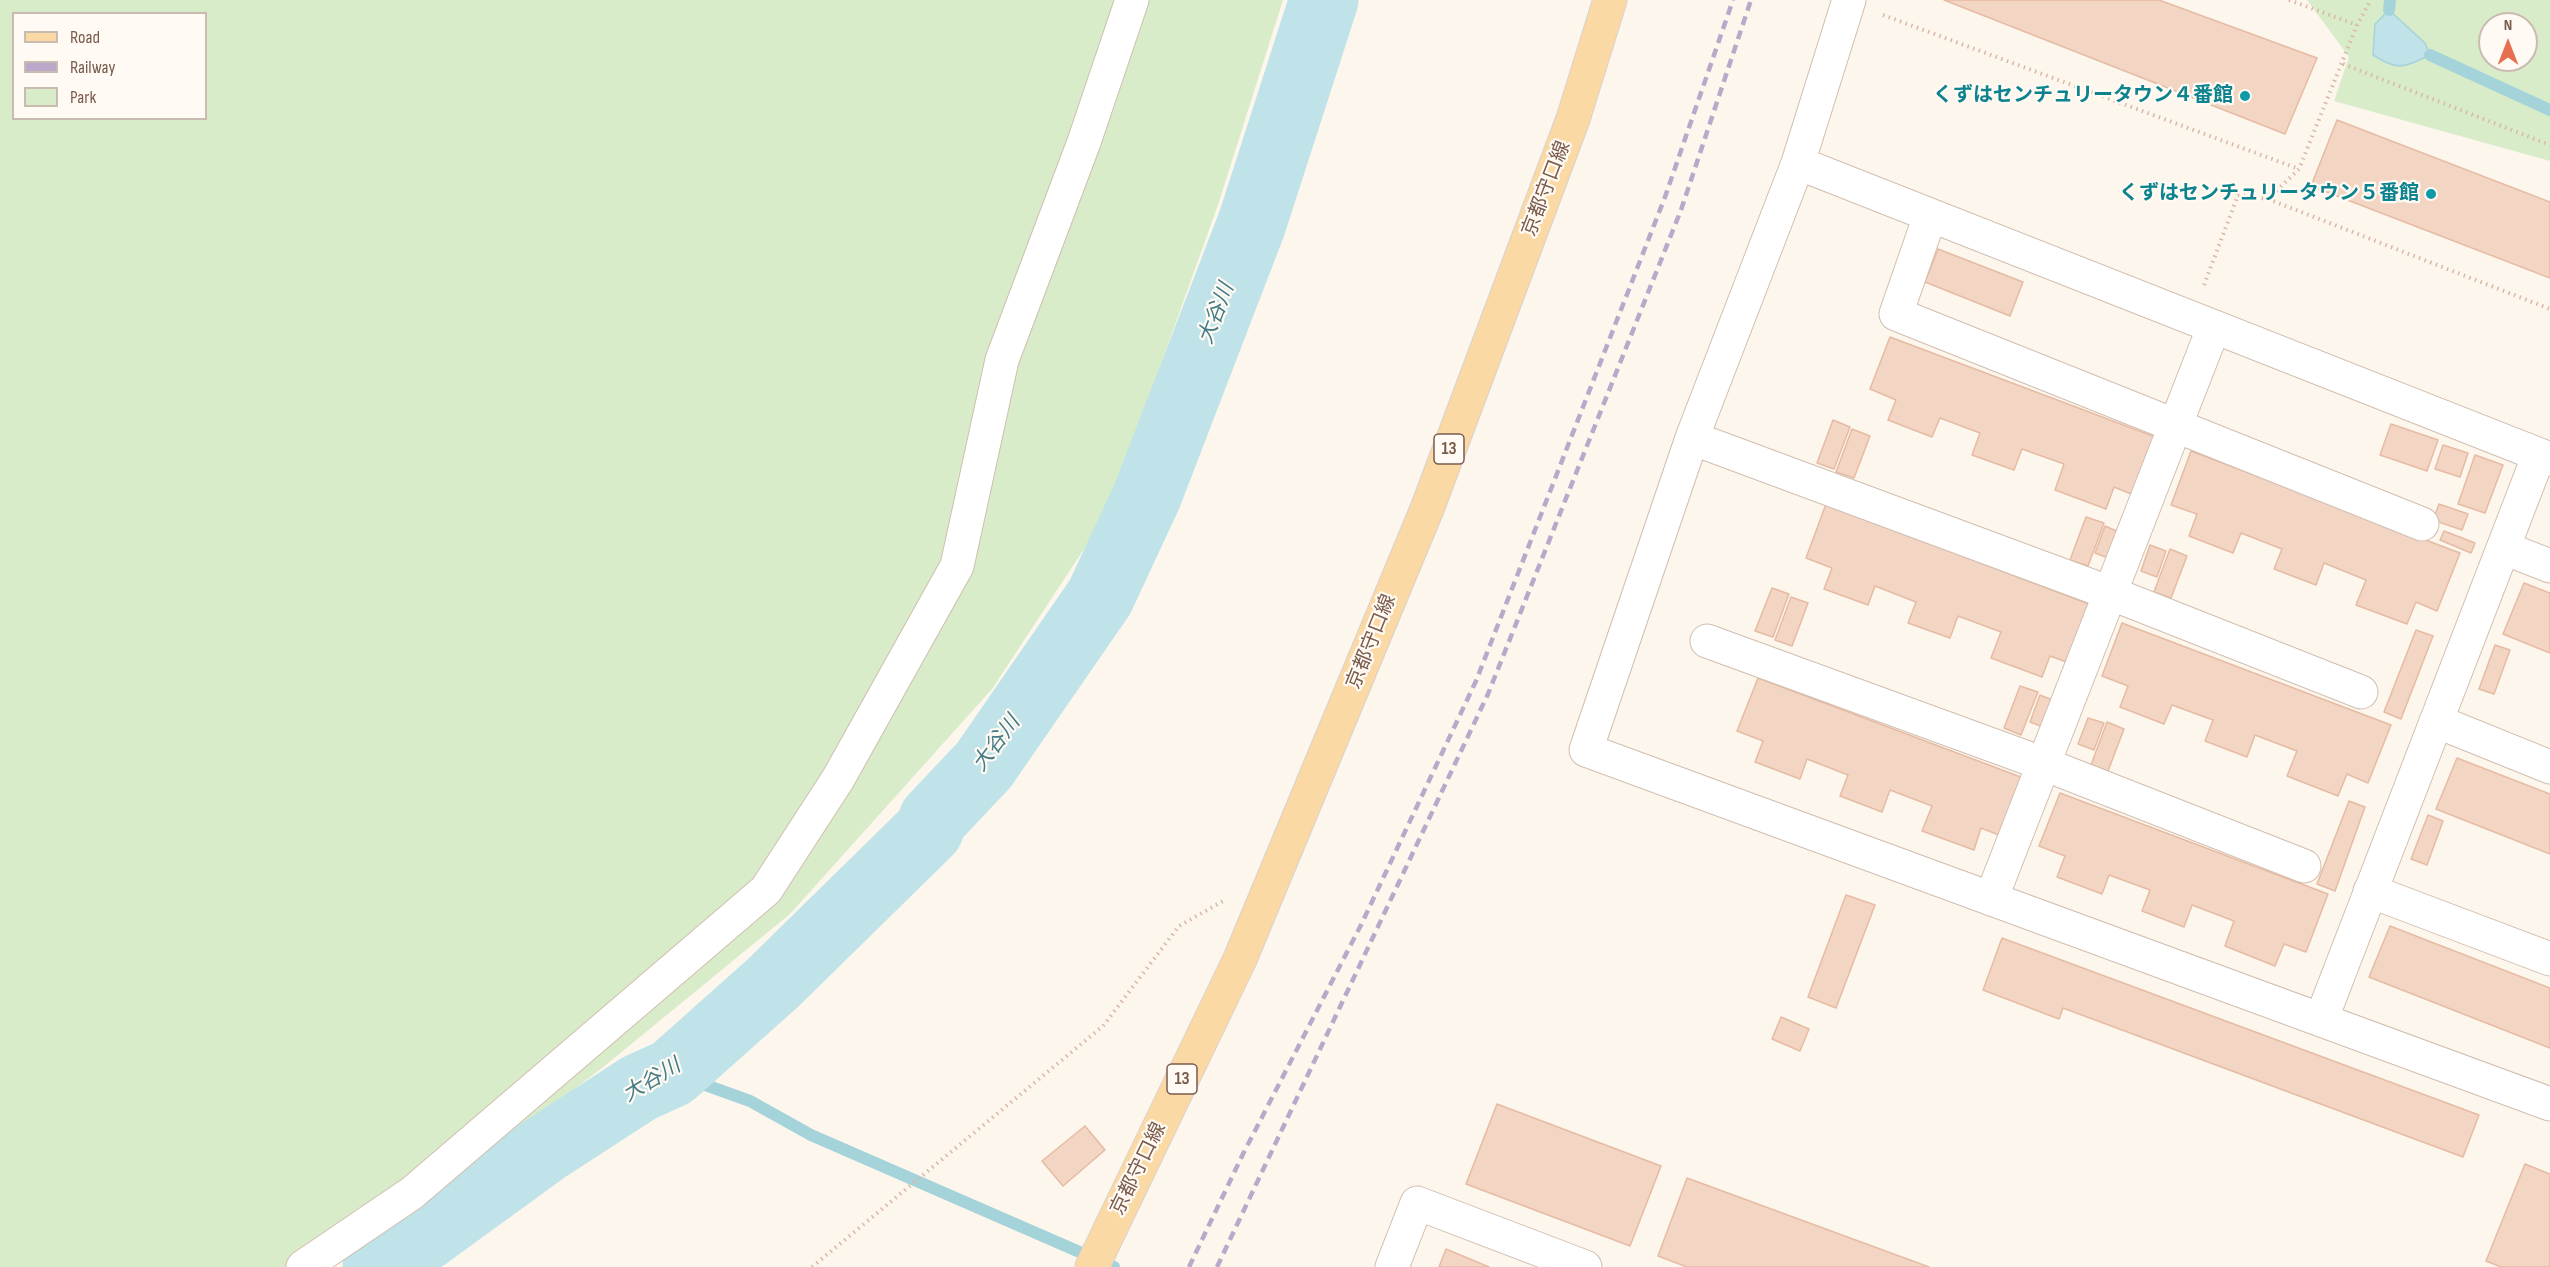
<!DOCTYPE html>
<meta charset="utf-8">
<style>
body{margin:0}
#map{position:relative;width:2550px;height:1267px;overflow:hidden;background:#fdf6ec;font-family:"Sofia Sans Condensed",sans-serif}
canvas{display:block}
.legend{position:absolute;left:12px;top:12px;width:195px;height:108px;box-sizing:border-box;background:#fffaf3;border:2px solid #cabbb1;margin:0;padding:8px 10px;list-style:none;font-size:18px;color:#7a5c4d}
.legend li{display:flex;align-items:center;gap:12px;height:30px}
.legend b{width:30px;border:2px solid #cabbb1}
.north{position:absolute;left:2478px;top:12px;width:60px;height:60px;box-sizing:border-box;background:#fffaf3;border:2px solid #cabbb1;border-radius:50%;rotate:0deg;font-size:16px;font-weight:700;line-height:24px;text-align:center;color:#7a5c4d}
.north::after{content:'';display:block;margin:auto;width:21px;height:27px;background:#e76f51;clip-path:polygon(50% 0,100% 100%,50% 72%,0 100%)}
</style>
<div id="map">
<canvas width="2550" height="1267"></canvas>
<ul class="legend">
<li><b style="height:8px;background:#fbd9a5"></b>Road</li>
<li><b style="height:8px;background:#b9a8c9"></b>Railway</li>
<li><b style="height:16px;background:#d8ecc9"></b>Park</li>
</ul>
<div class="north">N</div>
</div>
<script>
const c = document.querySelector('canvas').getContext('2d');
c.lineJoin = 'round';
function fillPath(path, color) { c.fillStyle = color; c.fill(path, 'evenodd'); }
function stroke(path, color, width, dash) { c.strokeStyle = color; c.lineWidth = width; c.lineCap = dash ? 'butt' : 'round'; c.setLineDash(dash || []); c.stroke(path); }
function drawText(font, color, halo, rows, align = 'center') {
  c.font = font + ' "Sofia Sans Condensed","Noto Sans JP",sans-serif'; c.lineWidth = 4.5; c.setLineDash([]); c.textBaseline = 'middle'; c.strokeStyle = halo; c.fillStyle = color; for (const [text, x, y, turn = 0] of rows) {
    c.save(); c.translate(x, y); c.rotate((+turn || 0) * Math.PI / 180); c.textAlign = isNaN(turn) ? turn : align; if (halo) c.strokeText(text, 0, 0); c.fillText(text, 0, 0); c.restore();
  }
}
fillPath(new Path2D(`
 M0,0H1283L1218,205L1107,514L992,689L790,914L602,1068L421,1205L330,1267H0ZM14,14H206V118H14Z
 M2307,0H2550V161L2334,101L2349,57ZM2490,24H2526V60H2490Z`), '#d8ecc9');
const water = new Path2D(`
 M2389,10L2425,43L2430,55C2403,68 2398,71 2373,55L2375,24Z`);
fillPath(water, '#bfe3e8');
stroke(water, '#a5d3da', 1.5);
stroke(new Path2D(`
 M2389,10L2390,0
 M2430,55L2550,110
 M672,1073L750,1101L811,1135L1114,1267`), '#a5d3da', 12);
stroke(new Path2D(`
 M377,1267L424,1237L545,1149L639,1088L672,1073L773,983L929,830L933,819L984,765L1100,597L1147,496L1252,223L1324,0`), '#bfe3e8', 69);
const building = new Path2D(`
 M1944,0H2159L2317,58L2285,134Z
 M2337,120L2550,202V278L2311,186Z
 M1938,249L2023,282L2010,316L1925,282Z
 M1890,337L2158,438L2136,496L2114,487L2106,509L2055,490L2064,464L2022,449L2014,470L1972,455L1980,433L1940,418L1932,437L1888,420L1896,400L1870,389Z
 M1833,420L1850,427L1834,469L1817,463Z
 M2391,424L2438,440L2427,471L2380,455Z
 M1852,429L1870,436L1854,478L1836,472Z
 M2443,445L2468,453L2460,477L2435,469Z
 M2191,451L2460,553L2437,611L2416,602L2407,624L2356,605L2366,580L2324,563L2316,585L2274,569L2282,549L2241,533L2233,553L2189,536L2197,514L2171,505Z
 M2475,455L2503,465L2485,513L2458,504Z
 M1826,504L2094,606L2072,664L2050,656L2042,677L1991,658L2001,632L1958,616L1950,638L1908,623L1916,602L1875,586L1868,605L1824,589L1832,568L1806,558Z
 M2439,504L2468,514L2462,530L2433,520Z
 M2086,517L2104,523L2088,566L2070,560Z
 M2105,526L2121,533L2111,559L2095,553Z
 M2444,531L2475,543L2471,553L2440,540Z
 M2150,545L2166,551L2157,577L2141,571Z
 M2170,549L2187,556L2171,598L2154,592Z
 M2524,583L2550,593V653L2503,634Z
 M1772,588L1789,594L1773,637L1755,631Z
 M1791,597L1808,603L1792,646L1775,640Z
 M2122,623L2391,725L2368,783L2347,774L2338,796L2287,776L2297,751L2255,735L2247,757L2205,741L2213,720L2172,705L2164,724L2120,707L2128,686L2102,676Z
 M2416,630L2433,636L2401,719L2384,712Z
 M2495,645L2510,650L2494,694L2479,689Z
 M1758,678L2026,779L2004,837L1981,828L1974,850L1922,831L1932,806L1890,790L1882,812L1840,796L1848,775L1807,759L1800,779L1755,762L1763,741L1737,731Z
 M2020,686L2038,692L2021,735L2004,728Z
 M2040,695L2055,701L2046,728L2030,722Z
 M2088,718L2104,723L2094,750L2078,744Z
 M2107,722L2124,729L2108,771L2091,765Z
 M2457,758L2550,794V854L2436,809Z
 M2060,793L2328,894L2306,952L2284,944L2275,966L2225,946L2234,921L2192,905L2184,927L2142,911L2150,890L2109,875L2102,894L2057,877L2065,856L2039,846Z
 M2349,801L2365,807L2335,891L2317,884Z
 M2428,815L2443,821L2427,865L2411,859Z
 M1846,895L1875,905L1836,1008L1808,997Z
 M2390,926L2550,988V1048L2369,977Z
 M2002,938L2479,1115L2463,1157L2063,1008L2059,1019L1983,990Z
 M1781,1017L1809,1029L1800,1051L1772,1039Z
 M1497,1104L1661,1166L1630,1246L1466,1184Z
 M1085,1126L1105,1150L1063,1186L1042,1161Z
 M2525,1164L2550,1174V1267H2501L2486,1261Z
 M1687,1178L1929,1267H1687L1658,1256Z
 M1446,1249L1489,1267H1439Z`);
fillPath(building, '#f3d5c3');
stroke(building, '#e6bba3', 1.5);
const minor = new Path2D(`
 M1849,0L1798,163L1692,438L1586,750L2550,1104
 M1798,163L2550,459
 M1930,216L1896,314L2422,524
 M1692,438L2110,593L2361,692
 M2504,548L2550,566
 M1707,641L2044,764L2304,866
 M2436,721L2550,767
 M2370,891L2550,959
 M1991,899L2213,329
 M2321,1020L2539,455
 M303,1267L412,1193L766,890L838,779L957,566L1002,360L1084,142L1132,0
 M1392,1267L1417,1203L1585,1267`);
const major = new Path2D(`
 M1092,1267L1240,959L1427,509L1573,119L1610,0`);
stroke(minor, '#d1beb0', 35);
stroke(major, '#dad1cd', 35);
stroke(new Path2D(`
 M2289,0L2357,25
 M1883,15L2299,169
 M2343,64L2550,145
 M2268,199L2550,309
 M2204,285L2238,195L2268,199L2299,169L2357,25L2371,0
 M812,1267L1103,1026L1179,926L1223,901`), '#d9b8a5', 4, [1.5, 4.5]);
stroke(minor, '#fff', 33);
stroke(major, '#fbd9a5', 33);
stroke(new Path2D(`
 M1189,1267L1243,1154L1361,925L1476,681L1665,197L1733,0
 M1217,1267L1488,694L1681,210L1751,0`), '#b9a8c9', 4.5, [9, 6]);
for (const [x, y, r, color] of [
 [2245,96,6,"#0f9aa8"],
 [2431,194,6,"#0f9aa8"]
]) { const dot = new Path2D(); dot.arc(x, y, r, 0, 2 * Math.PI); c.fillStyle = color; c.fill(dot); stroke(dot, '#fffaf3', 2); }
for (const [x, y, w] of [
 [1449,449,30],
 [1182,1079,30]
]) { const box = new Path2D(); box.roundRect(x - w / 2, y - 15, w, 30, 4.5); c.fillStyle = '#fffaf3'; c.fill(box); stroke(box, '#7a5c4d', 1.5); }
drawText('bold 18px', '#7a5c4d', null, [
 ["13",1449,449],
 ["13",1182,1079]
]);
drawText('bold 20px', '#0d838f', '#fffaf3', [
 ["くずはセンチュリータウン４番館",2233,96],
 ["くずはセンチュリータウン５番館",2419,194]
], 'right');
drawText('20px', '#7a5c4d', '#fffaf3', [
 ["京都守口線",1547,189,-69],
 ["京都守口線",1372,642,-68],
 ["京都守口線",1139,1169,-64]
]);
drawText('italic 21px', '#437c86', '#fffaf3', [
 ["大谷川",1217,314,-69],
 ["大谷川",997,744,-53],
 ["大谷川",652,1081,-31]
]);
</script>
